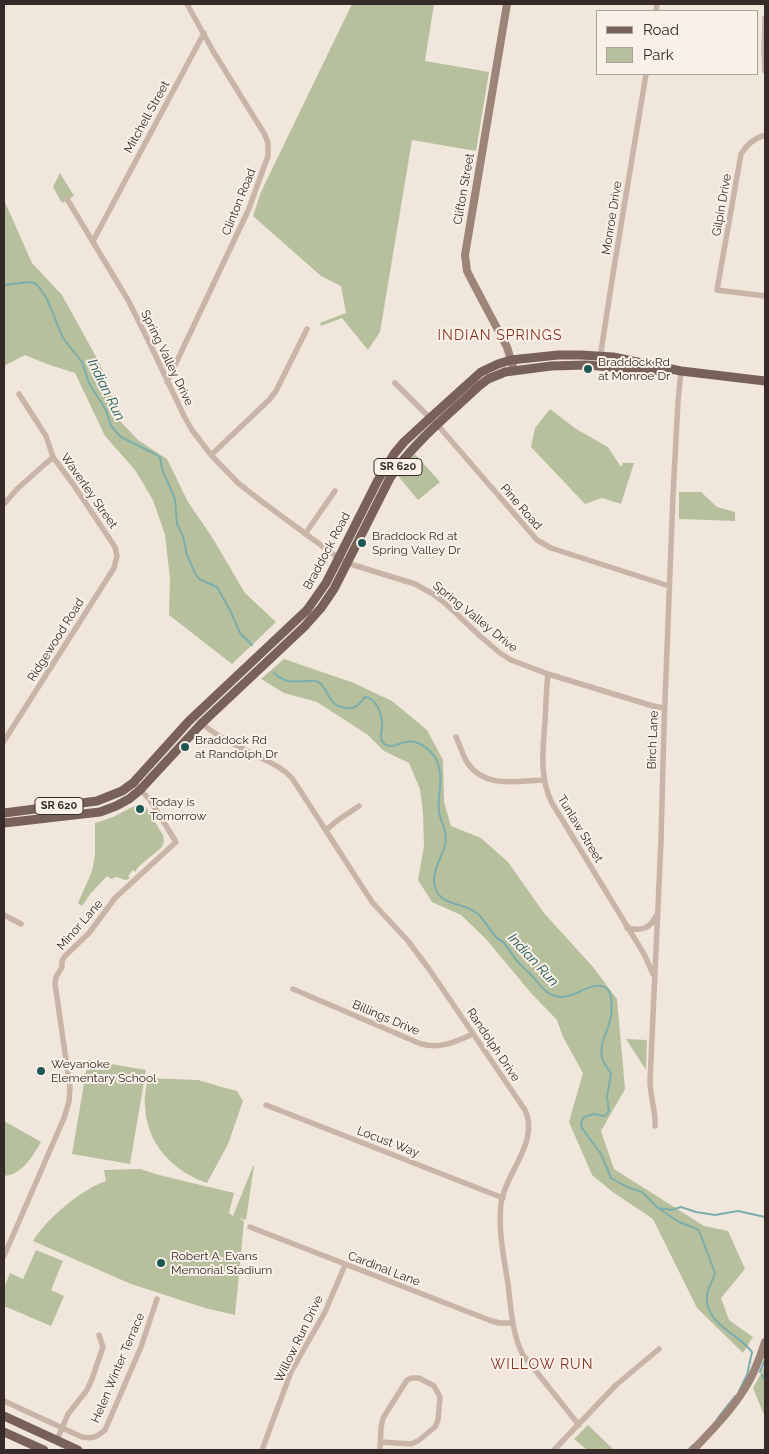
<!DOCTYPE html>
<style>
body{margin:0}
#map{position:relative;width:769px;height:1454px;overflow:hidden;background:#f1e6dc;font-family:Raleway,sans-serif}
canvas{display:block}
.frame{position:absolute;inset:0;border:5px solid #362b28;pointer-events:none}
.legend{position:absolute;left:596px;top:10px;width:162px;height:65px;box-sizing:border-box;background:#f9f0e8;border:1px solid #aba19b;margin:0;padding:6px 9px;list-style:none;font-size:15px;color:#362b28}
.legend li{display:flex;align-items:center;gap:10px;height:25px}
.legend b{width:25px;border:1px solid #aba19b}
</style>
<div id="map">
<canvas width="769" height="1454"></canvas>
<div class="frame"></div>
<ul class="legend">
<li><b style="height:6px;background:#786159"></b>Road</li>
<li><b style="height:14px;background:#b7c09c"></b>Park</li>
</ul>
</div>
<script>
const c = document.querySelector('canvas').getContext('2d');
c.lineJoin = 'round';
function fillPath(path, color) { c.fillStyle = color; c.fill(path, 'evenodd'); }
function stroke(path, color, width, dash) { c.strokeStyle = color; c.lineWidth = width; c.lineCap = dash ? 'butt' : 'round'; c.setLineDash(dash || []); c.stroke(path); }
function drawText(font, color, halo, rows, align = 'center') {
  c.font = font + ' Raleway,sans-serif'; c.lineWidth = 4; c.setLineDash([]); c.textBaseline = 'middle'; c.strokeStyle = halo; c.fillStyle = color; for (const [text, x, y, turn = 0] of rows) {
    c.save(); c.translate(x, y); c.rotate((+turn || 0) * Math.PI / 180); c.textAlign = isNaN(turn) ? turn : align; if (halo) c.strokeText(text, 0, 0); c.fillText(text, 0, 0); c.restore();
  }
}
fillPath(new Path2D(`
 M352,4H434L425,61L489,72L476,151L412,140L380,332L368,350L342,318L321,326L320,323L346,313L341,286L321,276L253,216L261,192Z
 M60,173L74,196L62,203L53,187Z
 M4,200L32,263L62,295L100,364L121,422L138,440L167,459L188,502L212,537L245,593L276,622L232,664L169,615L170,579L165,535L153,500L135,470L105,436L75,373L47,364L25,355L4,366Z
 M550,409L576,429L608,447L621,467L623,463H634L621,504L602,498L585,504L531,447L535,428Z
 M415,454L440,482L418,500L398,476Z
 M679,492H701L717,507L735,512V521L679,519Z
 M284,659L354,683L392,701L427,730L443,760L444,802L451,826L481,838L508,862L544,913L593,967L617,999L625,1089L601,1131L614,1169L704,1226L728,1231L745,1269L721,1298L729,1320L753,1337L743,1353L697,1308L653,1219L614,1193L592,1175L569,1122L583,1073L563,1037L557,1020L531,993L486,939L461,915L432,902L418,880L424,846L423,813L420,789L409,763L384,751L368,735L317,702L284,693L261,679Z
 M140,803L146,807L163,835L164,841L162,847L138,867L135,872L133,870L128,876L130,878C125,882 122,878 116,877L111,879L107,876L91,893L82,906L78,903L92,871L95,855V823L113,817Z
 M626,1039L647,1040L646,1070Z
 M88,1060L146,1070L130,1164L72,1154Z
 M147,1078L198,1080L225,1088L237,1091L243,1101L228,1144L207,1183C172,1171 146,1143 145,1105C144,1096 147,1086 147,1078Z
 M4,1121L41,1142C33,1156 22,1175 4,1176Z
 M253,1166H254L246,1220L238,1218L244,1221L235,1315L205,1308L131,1284L33,1241C46,1219 82,1189 106,1181L104,1170L140,1169L159,1175L234,1193L229,1213L233,1216Z
 M36,1250L63,1261L51,1290L64,1296L51,1326L4,1306V1288L10,1273L23,1279Z
 M765,1366V1424L764,1415L753,1388Z
 M588,1425L614,1450H587L574,1439Z`), '#b7c09c');
stroke(new Path2D(`
 M4,285L30,282L35,283L39,287L47,299L63,338L82,362L89,383L106,410L111,426L121,437L155,454L160,457L162,469L175,499L177,524L183,536L187,555L195,573L199,579L217,587L230,610L240,633L252,645
 M274,673C285,683 292,682 307,681C311,681 315,680 318,682C328,687 328,702 338,706C340,707 343,707 346,708C355,710 359,704 365,697C376,698 381,712 382,723C383,729 379,736 382,741C388,751 399,743 406,742C420,739 434,752 438,764C444,781 437,795 439,812C442,826 449,833 444,849C439,862 429,878 437,892C446,907 466,902 479,915C485,921 489,929 495,936C497,939 501,940 504,943C509,948 512,955 517,961C522,967 528,971 533,977C539,983 544,992 552,995C571,1004 591,978 606,988C614,994 612,1015 609,1024C606,1035 599,1045 602,1057C603,1063 607,1068 611,1073L607,1097L609,1111L605,1116L594,1114L584,1117L581,1122L582,1128L601,1154L611,1178L627,1187L642,1192L658,1208L679,1222L697,1229L700,1233L715,1273C713,1281 708,1287 707,1295C704,1324 737,1332 752,1352L747,1375L739,1391
 M660,1208L671,1210L681,1207L696,1212L715,1215L738,1211L765,1217
 M760,1372L765,1360
 M762,1375L765,1380
 M717,1419L735,1396
 M4,1450H5
 M688,1450L693,1445`), '#7baeac', 2);
stroke(new Path2D(`
 M656,11L657,4
 M765,18L764,50L765,71
 M765,135C754,138 747,144 741,154L717,290L765,296
 M67,199L128,300L150,344L184,416L192,430L211,455L238,483L261,501L333,554L347,563L415,584L433,594L446,604L480,636L500,653L511,660L548,674L653,706L664,708
 M93,241L204,33
 M600,358L613,274L646,74
 M167,382L248,211L268,156V143L265,135L213,51L187,4
 M395,383L441,429L537,540L551,548L669,586
 M211,455L269,400L276,391L307,329
 M4,504L17,489L53,457
 M305,534L335,491
 M548,674C546,690 546,706 545,722C543,749 539,777 552,803L644,954L653,974
 M200,722C217,737 238,746 259,757C271,763 283,768 292,778L372,902L408,941L429,969L525,1110C540,1142 505,1173 501,1204C498,1230 504,1258 508,1284C511,1309 512,1334 523,1355L579,1425
 M456,737C460,745 462,754 467,762C484,789 517,781 544,780
 M4,741L114,568L117,556L115,547L73,484L53,457L46,436L19,394
 M326,830L338,820L359,806
 M4,915L21,924
 M627,928C641,931 650,929 656,916
 M293,989L421,1044C441,1049 455,1042 473,1034
 M266,1105L503,1198
 M655,1126C656,1111 650,1097 650,1081L661,841L664,726L673,495L678,402L681,371
 M250,1227L489,1320L499,1323H513
 M4,1256L64,1118L69,1102L70,1087L55,984L56,977L62,967V961L65,956L89,933L115,898L176,842L150,800L138,787
 M4,1401L82,1437C92,1439 97,1437 105,1430L141,1347L157,1299
 M57,1440L68,1414L87,1390L92,1379L103,1347L99,1335
 M262,1450L291,1372L325,1312L345,1265
 M380,1450L381,1428L383,1418L407,1380L412,1378H419L434,1386L440,1397L438,1420L435,1427L418,1441L411,1444L381,1442
 M554,1450L616,1385L659,1349`), '#c9b5a8', 5.5);
stroke(new Path2D(`
 M507,4L465,255L467,271L471,279L507,347L514,370
 M693,1450C711,1431 731,1411 745,1388C754,1374 760,1358 765,1342`), '#9d8479', 8);
stroke(new Path2D(`
 M4,813L97,801L122,791L133,783L189,721L307,610L326,583L378,480L394,454L404,442L430,418L481,372L498,364L511,360L558,355H581L613,357L681,371L765,381
 M4,823L100,812L116,806L129,799L140,790L202,723L304,627L321,608L334,589L390,478C414,442 448,415 479,386L488,379L505,372L551,366L586,365L661,371
 M4,1416L78,1450
 M4,1432L44,1450`), '#786159', 9);
for (const [x, y, r, color] of [
 [588,369,5,"#1e5756"],
 [362,543,5,"#1e5756"],
 [185,747,5,"#1e5756"],
 [140,809,5,"#1e5756"],
 [41,1071,5,"#1e5756"],
 [161,1263,5,"#1e5756"]
]) { const dot = new Path2D(); dot.arc(x, y, r, 0, 2 * Math.PI); c.fillStyle = color; c.fill(dot); stroke(dot, '#f9f0e8', 2); }
for (const [x, y, w] of [
 [398,467,48],
 [59,806,48]
]) { const box = new Path2D(); box.roundRect(x - w / 2, y - 8.5, w, 17, 4); c.fillStyle = '#f9f0e8'; c.fill(box); stroke(box, '#362b28', 1); }
drawText('bold 11px', '#362b28', null, [
 ["SR 620",398,467],
 ["SR 620",59,806]
]);
drawText('12px', '#362b28', '#f9f0e8', [
 ["Mitchell Street",147,117,-61],
 ["Clifton Street",464,189,-80],
 ["Clinton Road",239,202,-68],
 ["Gilpin Drive",722,205,-80],
 ["Monroe Drive",612,218,-81],
 ["Spring Valley Drive",167,358,64],
 ["Waverley Street",89,491,55],
 ["Pine Road",521,507,49],
 ["Braddock Road",327,551,-62],
 ["Spring Valley Drive",475,617,39],
 ["Ridgewood Road",56,640,-58],
 ["Birch Lane",653,740,-88],
 ["Tunlaw Street",580,829,59],
 ["Minor Lane",80,925,-49],
 ["Billings Drive",386,1018,23],
 ["Randolph Drive",493,1045,56],
 ["Locust Way",388,1142,21],
 ["Cardinal Lane",384,1269,21],
 ["Willow Run Drive",299,1339,-64],
 ["Helen Winter Terrace",118,1368,-67]
]);
drawText('12px', '#362b28', '#f9f0e8', [
 ["Braddock Rd",598,362],
 ["at Monroe Dr",598,376],
 ["Braddock Rd at",372,536],
 ["Spring Valley Dr",372,550],
 ["Braddock Rd",195,740],
 ["at Randolph Dr",195,754],
 ["Today is",150,802],
 ["Tomorrow",150,816],
 ["Weyanoke",51,1064],
 ["Elementary School",51,1078],
 ["Robert A. Evans",171,1256],
 ["Memorial Stadium",171,1270]
], 'left');
c.letterSpacing = '1px';
drawText('14px', '#843222', '#f9f0e8', [
 ["INDIAN SPRINGS",500,336],
 ["WILLOW RUN",542,1365]
]);
c.letterSpacing = '0px';
drawText('italic 14px', '#1e5756', '#f9f0e8', [
 ["Indian Run",106,390,64],
 ["Indian Run",533,960,47]
]);
</script>
